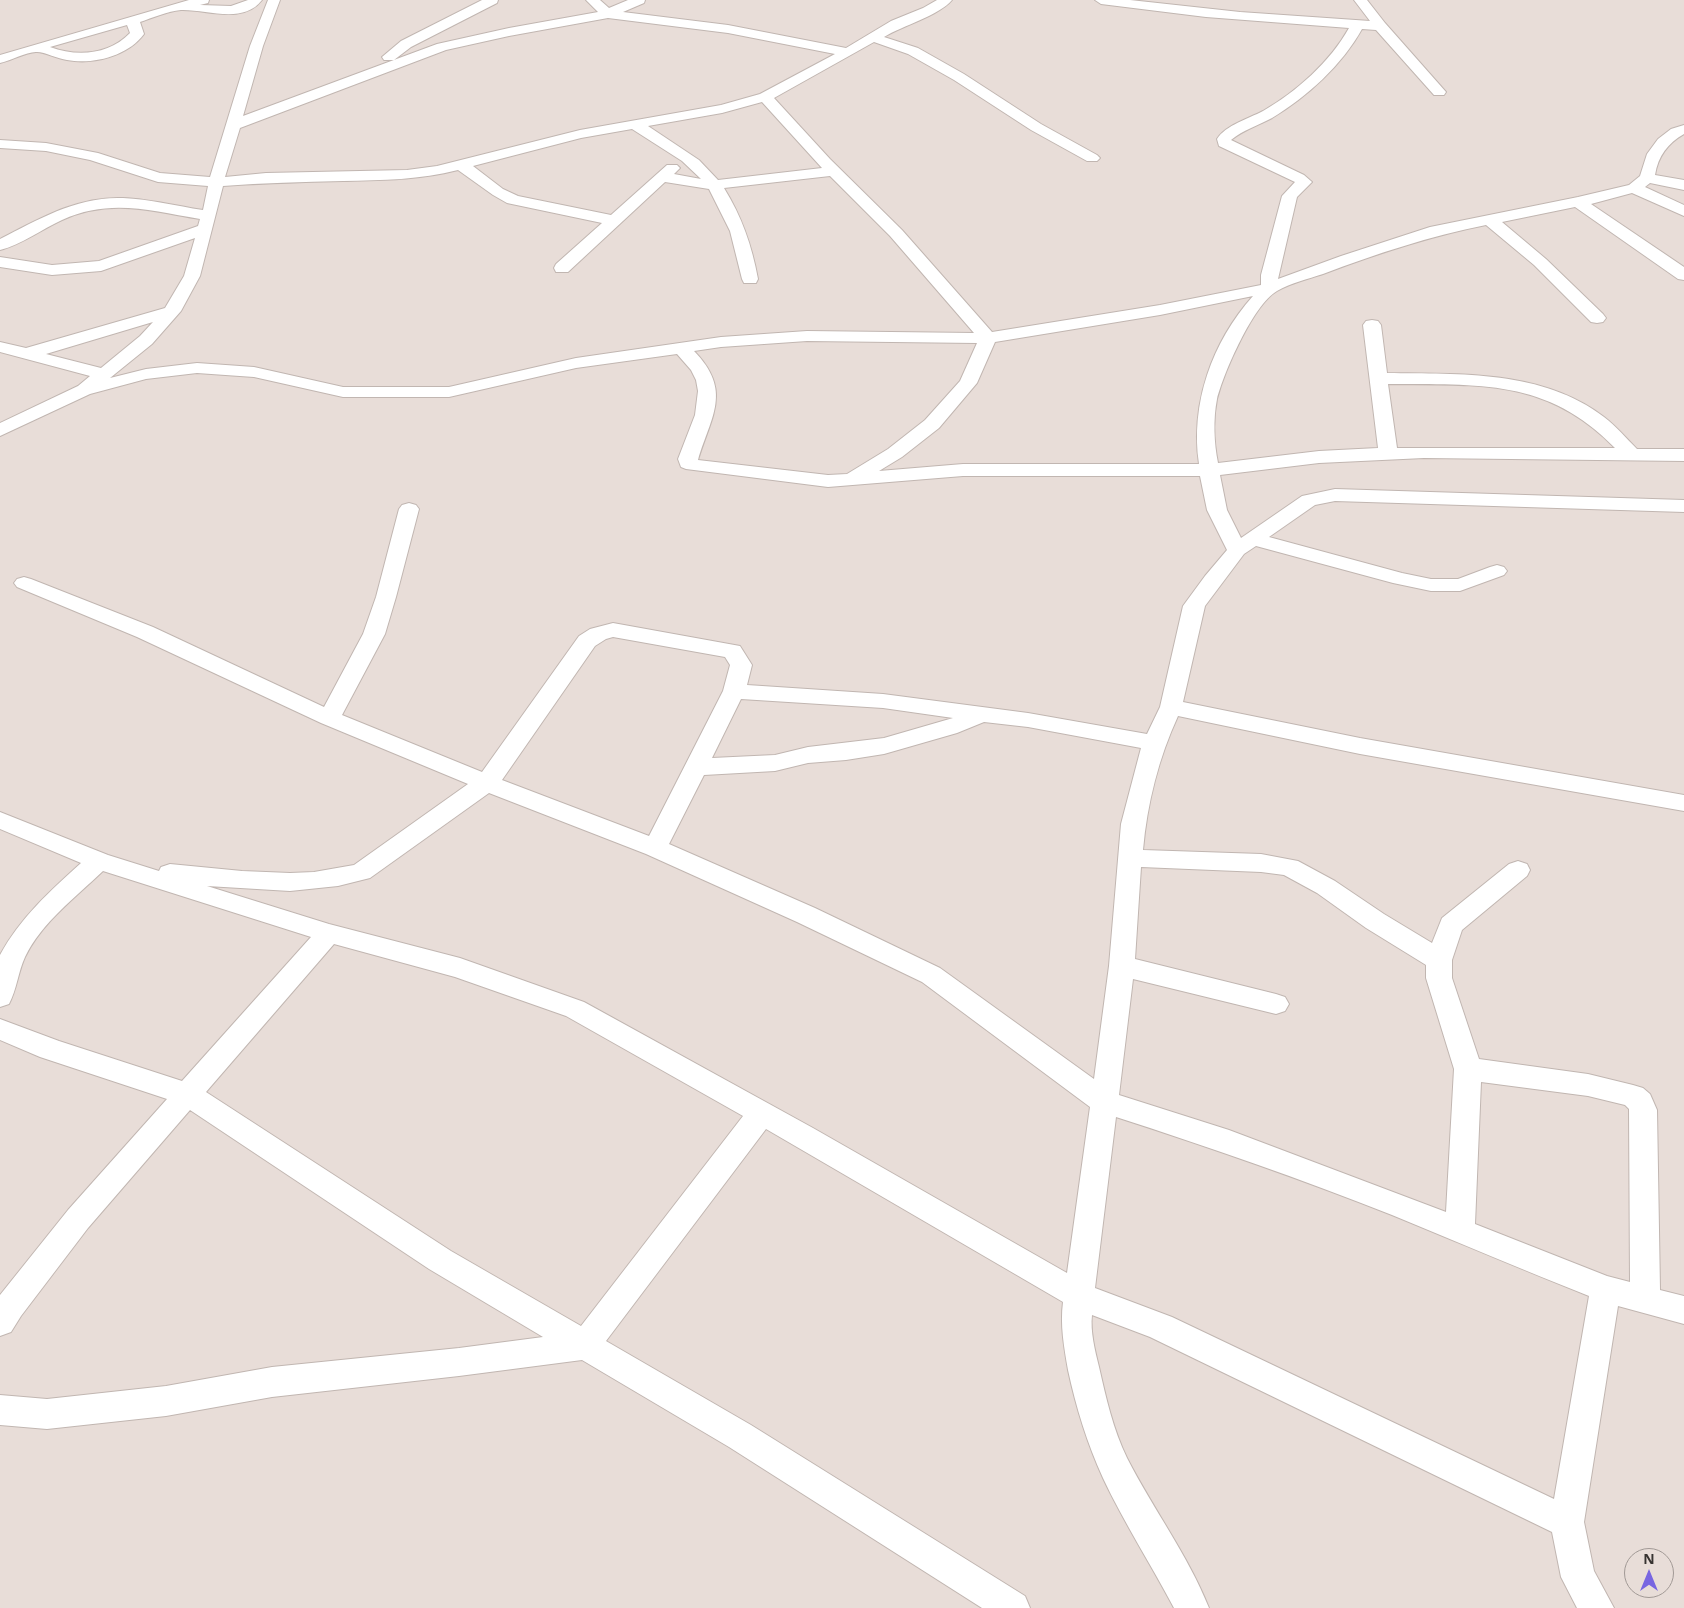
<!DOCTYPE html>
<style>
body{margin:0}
#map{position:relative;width:1684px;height:1608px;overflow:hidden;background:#e8ddd8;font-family:"Noto Sans",sans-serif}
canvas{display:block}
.north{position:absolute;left:1624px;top:1548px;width:50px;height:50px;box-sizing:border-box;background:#e8ddd8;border:1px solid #a19995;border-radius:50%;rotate:0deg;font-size:14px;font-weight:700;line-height:20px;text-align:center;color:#373331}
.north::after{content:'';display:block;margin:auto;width:18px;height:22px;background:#7866e1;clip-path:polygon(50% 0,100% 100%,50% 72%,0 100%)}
</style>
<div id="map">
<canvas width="1684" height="1608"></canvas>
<div class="north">N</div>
</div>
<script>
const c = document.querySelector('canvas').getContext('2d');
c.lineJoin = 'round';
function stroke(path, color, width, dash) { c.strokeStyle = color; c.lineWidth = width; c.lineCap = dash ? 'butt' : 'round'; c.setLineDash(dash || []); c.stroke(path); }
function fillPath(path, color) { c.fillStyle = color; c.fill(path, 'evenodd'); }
const street = new Path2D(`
 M189,0H209L208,3L200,5L231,6L248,0H262C243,25 206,9 181,10C168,11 152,18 140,22L144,34C128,56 93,65 67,60C58,59 45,52 37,52C28,51 10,61 0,63V55ZM127,25L130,33C109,55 77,57 50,47Z
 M268,0H280L263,46L243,116L437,44L509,28L598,12L586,0H600L609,8L628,0H645L644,3L623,12L728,25L846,48L891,21L923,8L937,0H952C940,15 902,26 884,37L918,48L964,74L1041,124L1097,155L1100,158L1097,161H1087L1031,130L954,80L908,54L874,42L774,98L830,159L902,230L992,332L1160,305L1261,285V275L1282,196L1295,182L1219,146L1217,139C1226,125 1248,119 1263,111C1296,92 1330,62 1349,28L1206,17L1101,4L1095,0H1130L1240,12L1370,21L1354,0H1367L1385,23L1446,92L1444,95H1434L1376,30L1362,29C1342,65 1307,97 1272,118C1259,125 1243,130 1231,140L1304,175L1312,182L1297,197L1278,279L1341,256L1430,227L1578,197L1629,185L1640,176L1647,154L1658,139L1671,129L1684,125V134C1668,143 1658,156 1655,175L1684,180V190L1650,183L1645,187L1684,205V216L1632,193L1591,204L1684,267V280L1678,279L1575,207L1502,222L1546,259L1603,314L1606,318L1603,322L1597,323L1591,322L1534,265L1486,225C1430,236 1376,254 1323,274C1308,279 1290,283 1277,291C1253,305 1224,372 1217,399C1213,419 1214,443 1218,463L1319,451L1378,448L1363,325L1366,321L1372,320L1378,321L1381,325L1387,373C1460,374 1543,370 1604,417C1616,426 1626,438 1637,449H1684V461L1424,458L1319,463L1220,475L1227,510L1241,538L1302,496L1335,489L1684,500V512L1335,501L1315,505L1269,537L1402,573L1431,579H1458L1490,567L1497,565L1504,567L1507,571L1504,575L1460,591H1431L1393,583L1256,546L1244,554L1205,606L1183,702L1360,738L1684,795V811L1360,754L1178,716C1159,757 1147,804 1143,850L1261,854L1298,861L1335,881L1384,914L1432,943L1442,918L1509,864L1518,861L1527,864L1530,870L1527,876L1462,930L1452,960V978L1479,1059L1588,1074L1633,1085L1643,1088L1650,1094L1657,1110L1660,1290L1684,1296V1324L1618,1306L1584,1522L1594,1571L1614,1608H1577L1561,1577L1552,1532L1150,1337L1092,1315C1090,1331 1095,1351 1099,1367C1106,1398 1113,1429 1127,1458C1153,1509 1188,1555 1209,1608H1174C1151,1564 1124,1523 1103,1478C1087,1443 1076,1407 1068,1370C1064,1347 1060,1325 1063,1302L766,1129L606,1341L751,1425L1025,1596L1030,1608H982L729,1447L582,1360L459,1376L272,1397L166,1416L47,1429L0,1425V1395L47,1399L166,1386L272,1367L459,1348L543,1337L429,1269L190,1110L88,1228L21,1316L11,1332L0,1336V1295L68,1210L167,1099L40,1057L0,1040V1019L59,1041L182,1081L311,937L103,871C76,897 42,922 25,957C18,972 17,989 9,1004L0,1007V955C20,918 50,891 81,863L0,829V812L108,855L159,871L161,867L170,864L242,871L290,873L314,872L354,865L468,784L321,723L137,637L17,587L14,583L17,579L24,577L31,579L153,627L324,707L363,634L376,597L399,509L402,505L409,503L416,505L419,509L396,597L385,634L342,715L482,772L579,636L590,629L613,623L740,646L752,665L747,685L883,694L1028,713L1147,734L1160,707L1183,606L1205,576L1227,550L1207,510L1200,476H963L828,487L686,469L681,467L678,459L695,415L698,391L696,380L691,370L677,354L576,368L449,397H343L254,377L197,373L146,379L90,394L0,436V423L78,386L90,376L0,352V342L26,348L165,308L184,276L195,238L101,271L52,275L0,267V257L52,265L99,261L198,226L200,219C150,211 111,198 62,220C42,229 21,245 0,250V239C39,219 78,196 123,198C150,199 176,206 203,210L208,186L158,182L90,160L46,151L0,148V140L46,143L98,153L160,173L210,177L250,46ZM608,18L728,33L835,54L760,94L721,105L580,130L437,166L407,170L266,173L225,177L240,128L446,50L509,36ZM762,102L822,168L718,180L699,160L648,126L722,113ZM632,129L682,161L701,179L674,174L680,168L677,165H667L611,215L518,196L503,189L473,166L581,138ZM458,170L493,195L507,203L602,223L556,264L554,268L556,272H568L665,182L709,189L730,231L742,279L744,283H756L758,279C752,246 742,217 724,188L830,176L890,236L974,333L807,331L721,337L576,358L449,387H343L254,367L197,363L146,369L110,378L152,344L181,311L200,276L223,186C263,183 303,182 343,181C383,180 420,180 458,170ZM1253,296C1212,342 1190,404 1199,464H963L879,471L902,457L939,428L977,383L995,342L1160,315ZM153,322L140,336L101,368L46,354ZM807,341L977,343L960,381L925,420L888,449L847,474L828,475L698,460C711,416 733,391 694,351L721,347ZM1388,384C1479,385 1547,378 1615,448H1397ZM613,637L725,657L730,665L723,691L649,836L502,780L595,646L606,639ZM741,699L883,708L953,718L884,738L808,747L775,755L712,758ZM984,722L1028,727L1141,748L1121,824L1109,966L1094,1079L940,968L815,908L669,844L704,775L775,771L808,763L846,760L884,754L957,733ZM489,793L646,854L797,922L922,982L1090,1107L1067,1273L813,1128L584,1002L460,958L329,924L207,886L290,891L338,886L370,878ZM1141,867L1261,872L1284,875L1317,893L1366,928L1426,965V978L1454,1069L1446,1212L1229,1130L1119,1095L1133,979L1276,1014L1285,1011L1289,1004L1285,997L1276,994L1135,959ZM334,944L455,977L566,1016L743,1116L581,1326L451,1251L206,1092ZM1481,1082L1588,1096L1625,1105L1629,1109L1630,1282L1607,1276L1475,1224ZM1116,1117C1209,1147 1301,1179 1392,1215C1458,1242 1523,1270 1589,1296L1554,1499L1172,1317L1095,1288Z
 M482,0H498L497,3L411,47L394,60H384L382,57L401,41Z`);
stroke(street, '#c1b6b1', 2);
fillPath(street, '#fff');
</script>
